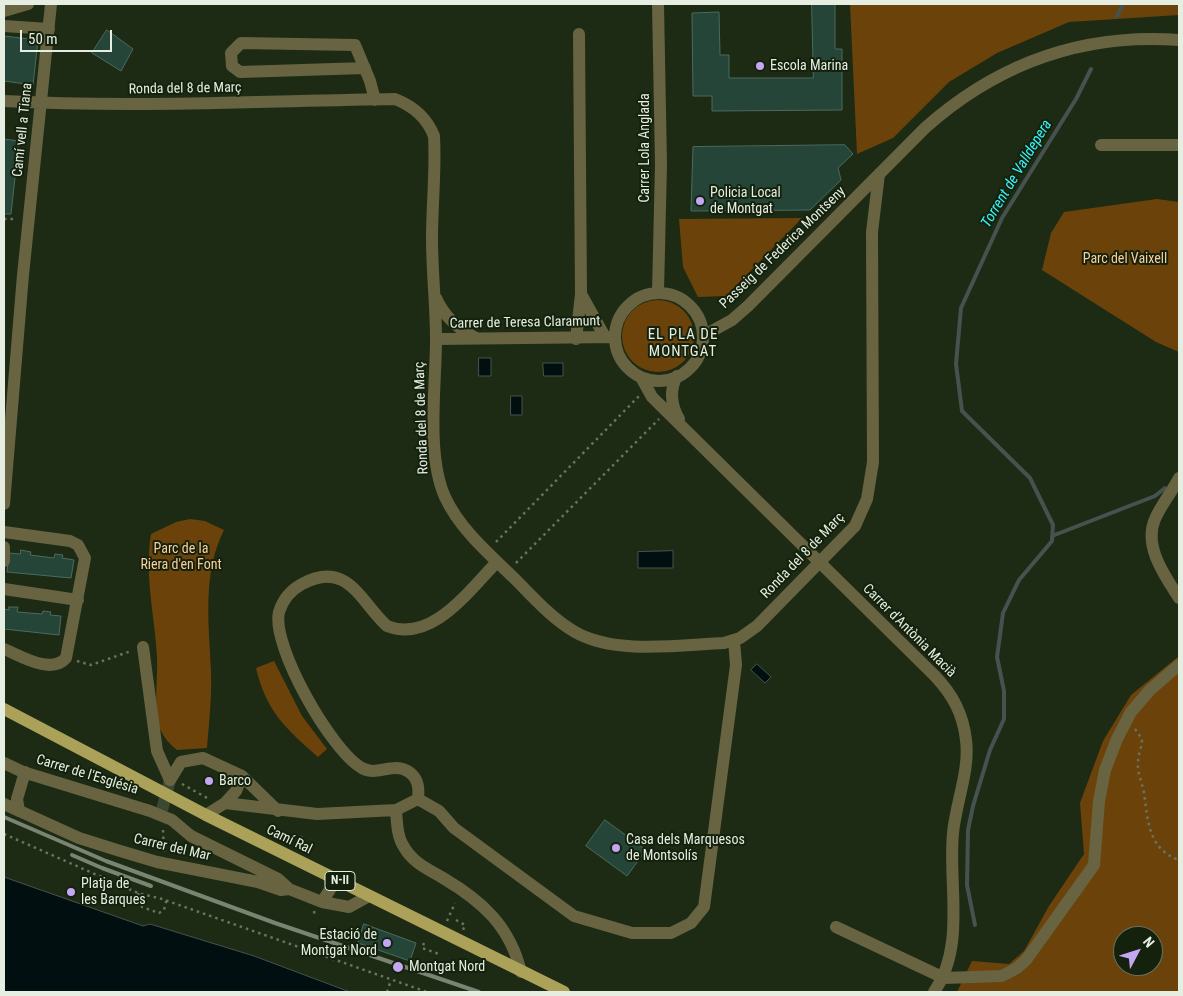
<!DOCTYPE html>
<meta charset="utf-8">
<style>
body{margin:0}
#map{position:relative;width:1183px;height:996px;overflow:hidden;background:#1d2b15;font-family:"Roboto Condensed",sans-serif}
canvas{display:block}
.frame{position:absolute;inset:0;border:5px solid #e5eee0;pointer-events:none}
.north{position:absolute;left:1113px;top:926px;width:50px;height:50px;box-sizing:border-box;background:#14210c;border:1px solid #687361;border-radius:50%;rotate:50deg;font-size:14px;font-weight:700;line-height:20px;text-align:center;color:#e5eee0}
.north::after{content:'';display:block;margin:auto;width:18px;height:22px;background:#c3a7f2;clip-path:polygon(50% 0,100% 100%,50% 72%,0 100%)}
.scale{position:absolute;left:20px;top:30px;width:92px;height:22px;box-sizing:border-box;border:2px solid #e5eee0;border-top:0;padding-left:6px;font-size:15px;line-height:18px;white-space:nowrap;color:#e5eee0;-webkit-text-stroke:4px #14210c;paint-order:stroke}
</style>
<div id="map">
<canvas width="1183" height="996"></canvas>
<div class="frame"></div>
<div class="north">N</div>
<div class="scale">50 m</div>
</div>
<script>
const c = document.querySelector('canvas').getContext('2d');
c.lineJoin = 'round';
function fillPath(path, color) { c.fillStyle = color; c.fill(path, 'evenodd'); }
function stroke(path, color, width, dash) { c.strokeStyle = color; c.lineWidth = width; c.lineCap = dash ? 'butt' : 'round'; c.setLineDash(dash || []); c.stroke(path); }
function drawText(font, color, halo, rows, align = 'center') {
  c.font = font + ' "Roboto Condensed",sans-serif'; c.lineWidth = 4; c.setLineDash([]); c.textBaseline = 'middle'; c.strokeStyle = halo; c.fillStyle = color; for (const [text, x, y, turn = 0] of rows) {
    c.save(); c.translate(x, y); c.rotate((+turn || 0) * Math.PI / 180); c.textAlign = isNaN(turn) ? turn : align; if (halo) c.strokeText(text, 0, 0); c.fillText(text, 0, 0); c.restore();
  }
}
fillPath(new Path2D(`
 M850,4H1179V15L1069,22L997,53L949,82L893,138L857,154Z
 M1157,199L1179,202V352L1156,342L1042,270L1051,233L1064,212Z
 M802,218L726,296L698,297L683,267L679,219Z
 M622 336a36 36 0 1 1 72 0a36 36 0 1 1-72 0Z
 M190,519L205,521L224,530C202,573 209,624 211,671C212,696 209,723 207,748L177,750C168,743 160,733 158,722C154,700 158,678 157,657C155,616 144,575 151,534L176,522Z
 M1179,656V992H957L972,961L1009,964L1024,951L1049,906L1084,854L1080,803L1103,741L1131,695ZM1123,936H1153V966H1123Z
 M274,661L302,716L327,749L318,757C286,729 266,711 256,668Z`), '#6b430a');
const water = new Path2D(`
 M479,358H491V376H479Z
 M543,363H563V376H544Z
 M511,396H522V415H511Z
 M673,551V568H638V552Z
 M757,664L771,677L765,683L751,670Z
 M4,877L143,926L150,924L254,956L350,992H4Z`);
fillPath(water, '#020f11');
stroke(water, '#46524f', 1);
stroke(new Path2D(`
 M1117,16L1123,4
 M1052,536L1155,496L1165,488
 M975,925L967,885L968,830L973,806L990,750L1004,719V691L997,657L1003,613L1019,580L1052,541L1053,525L1030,478L962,411L956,364L961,308L1002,218L1076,99L1091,69`), '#46524f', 4);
const building = new Path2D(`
 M812,4H835V49H842V110L712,111V96H693L692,13L719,12L720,55H729V78H813Z
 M107,30L133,49L121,71L92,53Z
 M4,36L38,40L33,85L4,81Z
 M4,139L19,141L11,214H4Z
 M845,145L853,154L838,168L841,180L810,210L691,211L693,147Z
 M21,550L31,552L30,555L54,558L55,554L63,555L62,558L74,560L71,578L7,572L9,553L20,554Z
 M9,607H18L17,612L42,614L43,611L51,612L50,615L61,616L59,635L4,629V609L9,610Z
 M605,820L646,850L627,876L586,846Z
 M364,924L416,943L410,961L358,943Z`);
fillPath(building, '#264539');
stroke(building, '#4b6b5e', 1);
stroke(new Path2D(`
 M162,810L170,780`), '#3b4833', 12, [12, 6]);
stroke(new Path2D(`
 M4,219H17
 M496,542L639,396
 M516,563L659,419
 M77,661L91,665L131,651
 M1135,729L1142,739C1142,747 1138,754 1138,762C1137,773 1142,782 1144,793C1148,821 1148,849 1179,860
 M182,784L209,799
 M163,830L164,852
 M4,834L138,893L162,899L427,992
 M296,848L302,836
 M138,893L142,907L159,913L164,910L167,898
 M314,911L315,917
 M456,920L465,925L463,930
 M447,921L455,903
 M424,943L422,948L439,954
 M387,992L391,980`), '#687461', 2.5, [2.5, 4]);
stroke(new Path2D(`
 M658,4L661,164L658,292
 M4,11L28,4
 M4,26L49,29
 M365,68L240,72L232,66L231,53L241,43L355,45L370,81L375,100
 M4,101C134,108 264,101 395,99C413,106 427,118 434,136C436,170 432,204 432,238C432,272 436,306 436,340C436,385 426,455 445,497C459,528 489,554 513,577C532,596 552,619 575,632C615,655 679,645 724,643L740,638L757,626L855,526L867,499L873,462L872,232L879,174
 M1101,145H1179
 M615 337a44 44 0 1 1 88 0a44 44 0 1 1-88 0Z
 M581,294L605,337
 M436,298C444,316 458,329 476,338
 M703,336L732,320L748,306L925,128C998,63 1081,33 1179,40
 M436,339L614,337
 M576,339L581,294L579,34
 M677,376C669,391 671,405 679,419
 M641,377L652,397L935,676C953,695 963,714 966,740C970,770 956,802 953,833C948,885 966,946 934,992
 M1179,478C1172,492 1161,505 1155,519C1143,546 1165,576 1179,598
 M4,504L23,275L51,4
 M4,532L70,541L78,545L85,558L66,658C51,675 21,656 4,649
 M4,547V561
 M4,589L78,600
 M143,647L157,751L170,780
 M4,763L23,772L150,811L172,820L191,836L278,879L289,889
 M170,780L181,762L203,758L242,776L278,811
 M418,799L439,811L454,828L574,916L632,933H671L691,923L704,907L736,665L734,640
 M418,799C419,789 419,779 409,772C394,761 377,777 362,768C332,752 271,646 279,612C283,599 291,590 302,584C348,559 361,603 387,626C432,644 469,590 497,562
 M225,803L236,791L242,776
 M4,804L79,838L117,850L157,862L258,882L281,890L289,889L322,902L349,907L369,896
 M396,810C397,822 397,837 404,847C413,863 428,869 443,878C482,901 510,926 521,972
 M19,811L17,799L25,772
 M206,815L225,803L317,814L396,810L418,799
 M322,902L336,880
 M836,927L944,978L1002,976L1017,968L1026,960L1094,865L1099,801L1105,770L1117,739L1131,712L1150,690L1179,665`), '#686442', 12);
stroke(new Path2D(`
 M4,709L206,815L564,992`), '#aba159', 12);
stroke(new Path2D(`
 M4,817L106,861L275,923L479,992
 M72,855L102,868L151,886`), '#798472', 4);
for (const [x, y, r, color] of [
 [760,66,5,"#c3a7f2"],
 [700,201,5,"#c3a7f2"],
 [209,781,5,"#c3a7f2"],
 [616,848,5,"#c3a7f2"],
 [71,892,5,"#c3a7f2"],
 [387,943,5,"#c3a7f2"],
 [398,967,6,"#c3a7f2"]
]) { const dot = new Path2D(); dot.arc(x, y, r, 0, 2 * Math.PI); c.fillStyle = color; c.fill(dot); stroke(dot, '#14210c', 2); }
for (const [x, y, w] of [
 [340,881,30]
]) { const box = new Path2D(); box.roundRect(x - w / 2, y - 9.5, w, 19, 4); c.fillStyle = '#14210c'; c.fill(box); stroke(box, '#e5eee0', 1); }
drawText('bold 12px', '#e5eee0', null, [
 ["N-II",340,881]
]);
drawText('14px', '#e5eee0', '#14210c', [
 ["Escola Marina",770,66],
 ["Policia Local",710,193],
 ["de Montgat",710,209],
 ["Barco",219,781],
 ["Casa dels Marquesos",626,840],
 ["de Montsolís",626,856],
 ["Platja de",81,884],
 ["les Barques",81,900],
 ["Estació de",377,935,"right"],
 ["Montgat Nord",377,951,"right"],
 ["Montgat Nord",409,967]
], 'left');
drawText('14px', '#e5eee0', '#14210c', [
 ["Ronda del 8 de Març",185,89,-1],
 ["Camí vell a Tiana",23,130,-84],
 ["Carrer Lola Anglada",645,148,-90],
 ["Passeig de Federica Montseny",783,248,-44],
 ["Carrer de Teresa Claramunt",525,323,-1],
 ["Ronda del 8 de Març",422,418,-92],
 ["Ronda del 8 de Març",803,556,-46],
 ["Carrer d'Antònia Macià",909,631,45],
 ["Carrer de l'Església",87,775,17],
 ["Camí Ral",289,840,26],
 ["Carrer del Mar",172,848,13]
]);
drawText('14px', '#fdce9b', '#14210c', [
 ["Parc del Vaixell",1125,259],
 ["Parc de la",181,549],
 ["Riera d'en Font",181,565]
]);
drawText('italic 15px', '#37f3fe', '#14210c', [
 ["Torrent de Valldepera",1017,174,-59]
]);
c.letterSpacing = '1px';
drawText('15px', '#e5eee0', '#14210c', [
 ["EL PLA DE",683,335],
 ["MONTGAT",683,352]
]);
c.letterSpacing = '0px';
</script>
